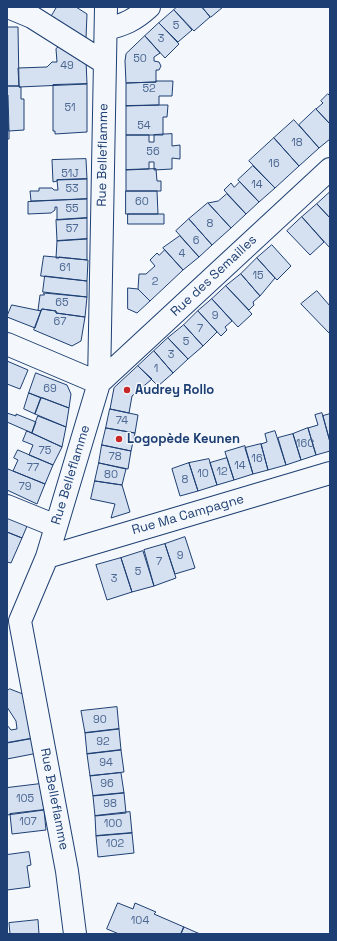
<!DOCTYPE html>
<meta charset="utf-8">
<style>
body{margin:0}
#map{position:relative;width:337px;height:941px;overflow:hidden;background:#f4f7fb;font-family:"Space Grotesk",sans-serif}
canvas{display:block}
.frame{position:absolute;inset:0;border:8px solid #1d3f73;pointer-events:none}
</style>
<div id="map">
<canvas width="337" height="941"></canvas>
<div class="frame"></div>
</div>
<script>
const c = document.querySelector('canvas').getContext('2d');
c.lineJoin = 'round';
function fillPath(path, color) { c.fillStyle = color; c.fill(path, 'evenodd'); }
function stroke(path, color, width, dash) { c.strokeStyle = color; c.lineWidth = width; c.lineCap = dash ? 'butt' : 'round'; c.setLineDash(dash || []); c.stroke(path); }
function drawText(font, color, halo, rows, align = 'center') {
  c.font = font + ' "Space Grotesk",sans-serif'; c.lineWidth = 3; c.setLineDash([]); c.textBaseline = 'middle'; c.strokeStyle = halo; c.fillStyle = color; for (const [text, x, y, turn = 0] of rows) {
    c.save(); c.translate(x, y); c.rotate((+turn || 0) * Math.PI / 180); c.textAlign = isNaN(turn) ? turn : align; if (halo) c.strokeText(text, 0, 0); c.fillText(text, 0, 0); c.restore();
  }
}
const building = new Path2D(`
 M57,7H76L87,14L86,38L51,17Z
 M177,7H202L210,17L194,31L174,10Z
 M202,7H223L211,17Z
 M174,10L192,30L178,42L159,23Z
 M159,23L179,44L165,58L145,36Z
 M7,27H18L19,86H7Z
 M145,36L160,53L154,57V61L159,62L161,66L159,70H156V82L126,83L125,61L126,54Z
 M61,45L86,60L87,84L19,87L18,68L47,67L52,62H57L56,49Z
 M156,81H173L172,96H159V105L126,106V83L156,82Z
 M87,84V132L55,134V131H53V85Z
 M7,86H19V87H21V99H24V130L9,131Z
 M328,94L330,96V124L316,109L323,103L321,101Z
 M7,95H8L9,131V139H7Z
 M159,105H168L167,117H163V135H126V106Z
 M316,109L330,124V139L319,148L299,125Z
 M294,120L319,148L299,166L274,138Z
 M172,134V146L180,145V159L172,158V169L154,170V162H149V169L126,170V135H149V142H154V135Z
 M274,138L299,166L275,188L249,161Z
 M86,159L87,179L57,180V181L53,182L52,160Z
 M253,166L275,188L259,202L238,180Z
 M156,169L157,181H161V191H126V170Z
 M87,179V199L31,201L30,191H39V188H52L54,190H58L57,180Z
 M240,182L259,202L246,214L224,190L231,183L234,187Z
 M126,191H157L158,214H126Z
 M330,192V218L317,204Z
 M227,194L246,214L231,228L208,203L218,201Z
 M87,199V218L57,220V207H55V210L51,213L28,214V202Z
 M208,203L231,228L212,245L189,219Z
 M317,204L330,218V248L302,217Z
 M128,214H164V224H128Z
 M302,217L324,242L310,255L287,231Z
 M87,218V239L57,241L56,220Z
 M189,219L212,245L199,257L176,231Z
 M180,236L199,257L183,270L163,248Z
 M87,239V260L59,257V258H56L57,241Z
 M272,245L291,266L277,280L257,258Z
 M165,250L183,270L150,301L138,289L139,274H146L155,266L150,260L157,253L159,255Z
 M44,256L88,260L87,281L41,276Z
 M257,258L275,278L260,296L241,274Z
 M241,274L260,296L253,302L254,305L249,310L226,286Z
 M45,276L87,281V297L43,292Z
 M226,286L252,314L238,327L212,299Z
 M128,288L138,289L150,301L137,313L128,309Z
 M317,291L330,306V334L301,304Z
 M44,293L87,297L85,317L56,313V311L42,309L41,311L38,310L40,295H44Z
 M212,299L232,321L225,327L227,330L221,336L198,311Z
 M12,305L41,311L35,328L7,317Z
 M42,309L56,311V313L85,317L81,341L72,346L34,330Z
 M198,311L217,332L203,346L184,325Z
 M184,325L203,346L188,359L168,338Z
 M168,338L188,359L173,373L154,351Z
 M154,351L173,373L158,386L138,366Z
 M7,361L28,370L20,389L7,384Z
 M138,366L152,379L132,396L129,413L110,409L114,388Z
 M36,373L67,385L71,394L69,408L29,393Z
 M29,393L41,398L35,414L24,409Z
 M41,398H43L69,408L66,427L35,414Z
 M110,409L138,415L135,433L106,428Z
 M7,413L16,416V414L36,422L32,433L7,422Z
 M322,413L330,442V451L316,455L308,428L318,425L315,415Z
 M330,414V442L323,416Z
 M38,416L66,427L62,447L32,433Z
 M106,428L135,433L131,451L102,445Z
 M308,428L316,455L301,460L293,434Z
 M27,431L62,447L53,465L29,455L33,445L23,441Z
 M275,431L286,465L268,470L261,444L267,442L265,434Z
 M293,434L301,460L286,465L278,438Z
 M261,444L268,470L253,474L245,448Z
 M102,445L131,451L128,469L99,463Z
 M245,446L253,474L234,480L225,452Z
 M18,450L53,465L45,484L13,471L18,460L14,458Z
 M227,458L234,480L217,485L210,463Z
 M209,459L217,485L198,491L189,463Z
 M99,463L126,469L122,485L95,481Z
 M189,463L198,491L180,496L172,469Z
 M8,469L45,484L37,504L7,490Z
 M95,481L122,485L130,512L111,518L115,504L91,499Z
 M7,510L30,519L22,538L7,532Z
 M7,532L22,538L11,563L7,562Z
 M185,537L195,568L175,574L165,544Z
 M165,544L176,578L154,586L144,550Z
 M143,551L154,586L132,592L121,558Z
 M121,558L132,592L107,600L96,565Z
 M10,689L28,696L35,738L7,743V725L11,730L17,729L16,721L7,707V691Z
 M117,707L119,729L85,733L81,711Z
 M119,729L121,750L87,754L85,733Z
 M35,738L38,753L7,759V743Z
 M121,750L124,772L90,776L87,754Z
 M121,773L124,793L93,796L90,776Z
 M40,784L44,810L7,815V788Z
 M124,793L126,813L95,816L93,796Z
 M44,810L46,830L12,834L10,814Z
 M130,812L132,833L96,836L95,816Z
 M132,833L134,853L98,857L96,836Z
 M29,852L31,865L27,866L30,887L7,890V855Z
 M118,903L133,909L135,903L156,912L154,914L184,927L181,934H119L107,929Z
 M38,920L39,934H10L9,923Z
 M184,927L200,934H181Z`);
fillPath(building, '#d5e0f0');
stroke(building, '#1d3f73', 1);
const minor = new Path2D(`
 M8,7L32,17L105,63
 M106,29C124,25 135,20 149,7
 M7,344L99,383L330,169
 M7,506L56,526
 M47,557L330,473
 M75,934L67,871L20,621L47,557L99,383L106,7`);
stroke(minor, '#1d3f73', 24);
stroke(minor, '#f4f7fb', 22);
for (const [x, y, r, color] of [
 [127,390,4,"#c62828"],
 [119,439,4,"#c62828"]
]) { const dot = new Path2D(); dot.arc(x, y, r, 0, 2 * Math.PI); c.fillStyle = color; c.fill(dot); stroke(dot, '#f4f7fb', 1.5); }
drawText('11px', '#4b6792', null, [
 ["5",176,26],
 ["3",161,39],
 ["50",140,59],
 ["49",67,66],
 ["52",149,89],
 ["51",70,108],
 ["54",144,126],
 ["18",297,143],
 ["56",153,152],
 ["16",274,164],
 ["51J",70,174],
 ["14",257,185],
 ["53",72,189],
 ["60",142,202],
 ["55",72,209],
 ["8",210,224],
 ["57",72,229],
 ["6",196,241],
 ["4",182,254],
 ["61",65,268],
 ["15",258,276],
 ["2",155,282],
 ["65",62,303],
 ["9",215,316],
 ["67",60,322],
 ["7",200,329],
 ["5",186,342],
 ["3",171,355],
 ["1",156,369],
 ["69",50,389],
 ["74",122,421],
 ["16C",305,444],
 ["75",45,451],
 ["78",115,457],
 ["16",257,459],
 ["14",240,466],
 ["77",33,468],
 ["12",222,472],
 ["10",203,474],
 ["80",111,475],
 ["8",185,480],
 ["79",25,487],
 ["9",180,556],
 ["7",159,562],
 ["5",138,572],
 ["3",114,579],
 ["90",100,720],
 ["92",103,742],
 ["94",106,763],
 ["96",107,784],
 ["105",25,799],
 ["98",110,804],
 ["107",28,822],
 ["100",113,824],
 ["102",115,844],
 ["104",140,921]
]);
drawText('13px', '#1d3f73', '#f4f7fb', [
 ["Rue Belleflamme",103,155,-89],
 ["Rue des Semailles",214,276,-43],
 ["Rue Belleflamme",71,475,-73],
 ["Rue Ma Campagne",188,515,-16],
 ["Rue Belleflamme",54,799,79]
]);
drawText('bold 13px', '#1d3f73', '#f4f7fb', [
 ["Audrey Rollo",135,390],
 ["Logopède Keunen",127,439]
], 'left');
</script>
